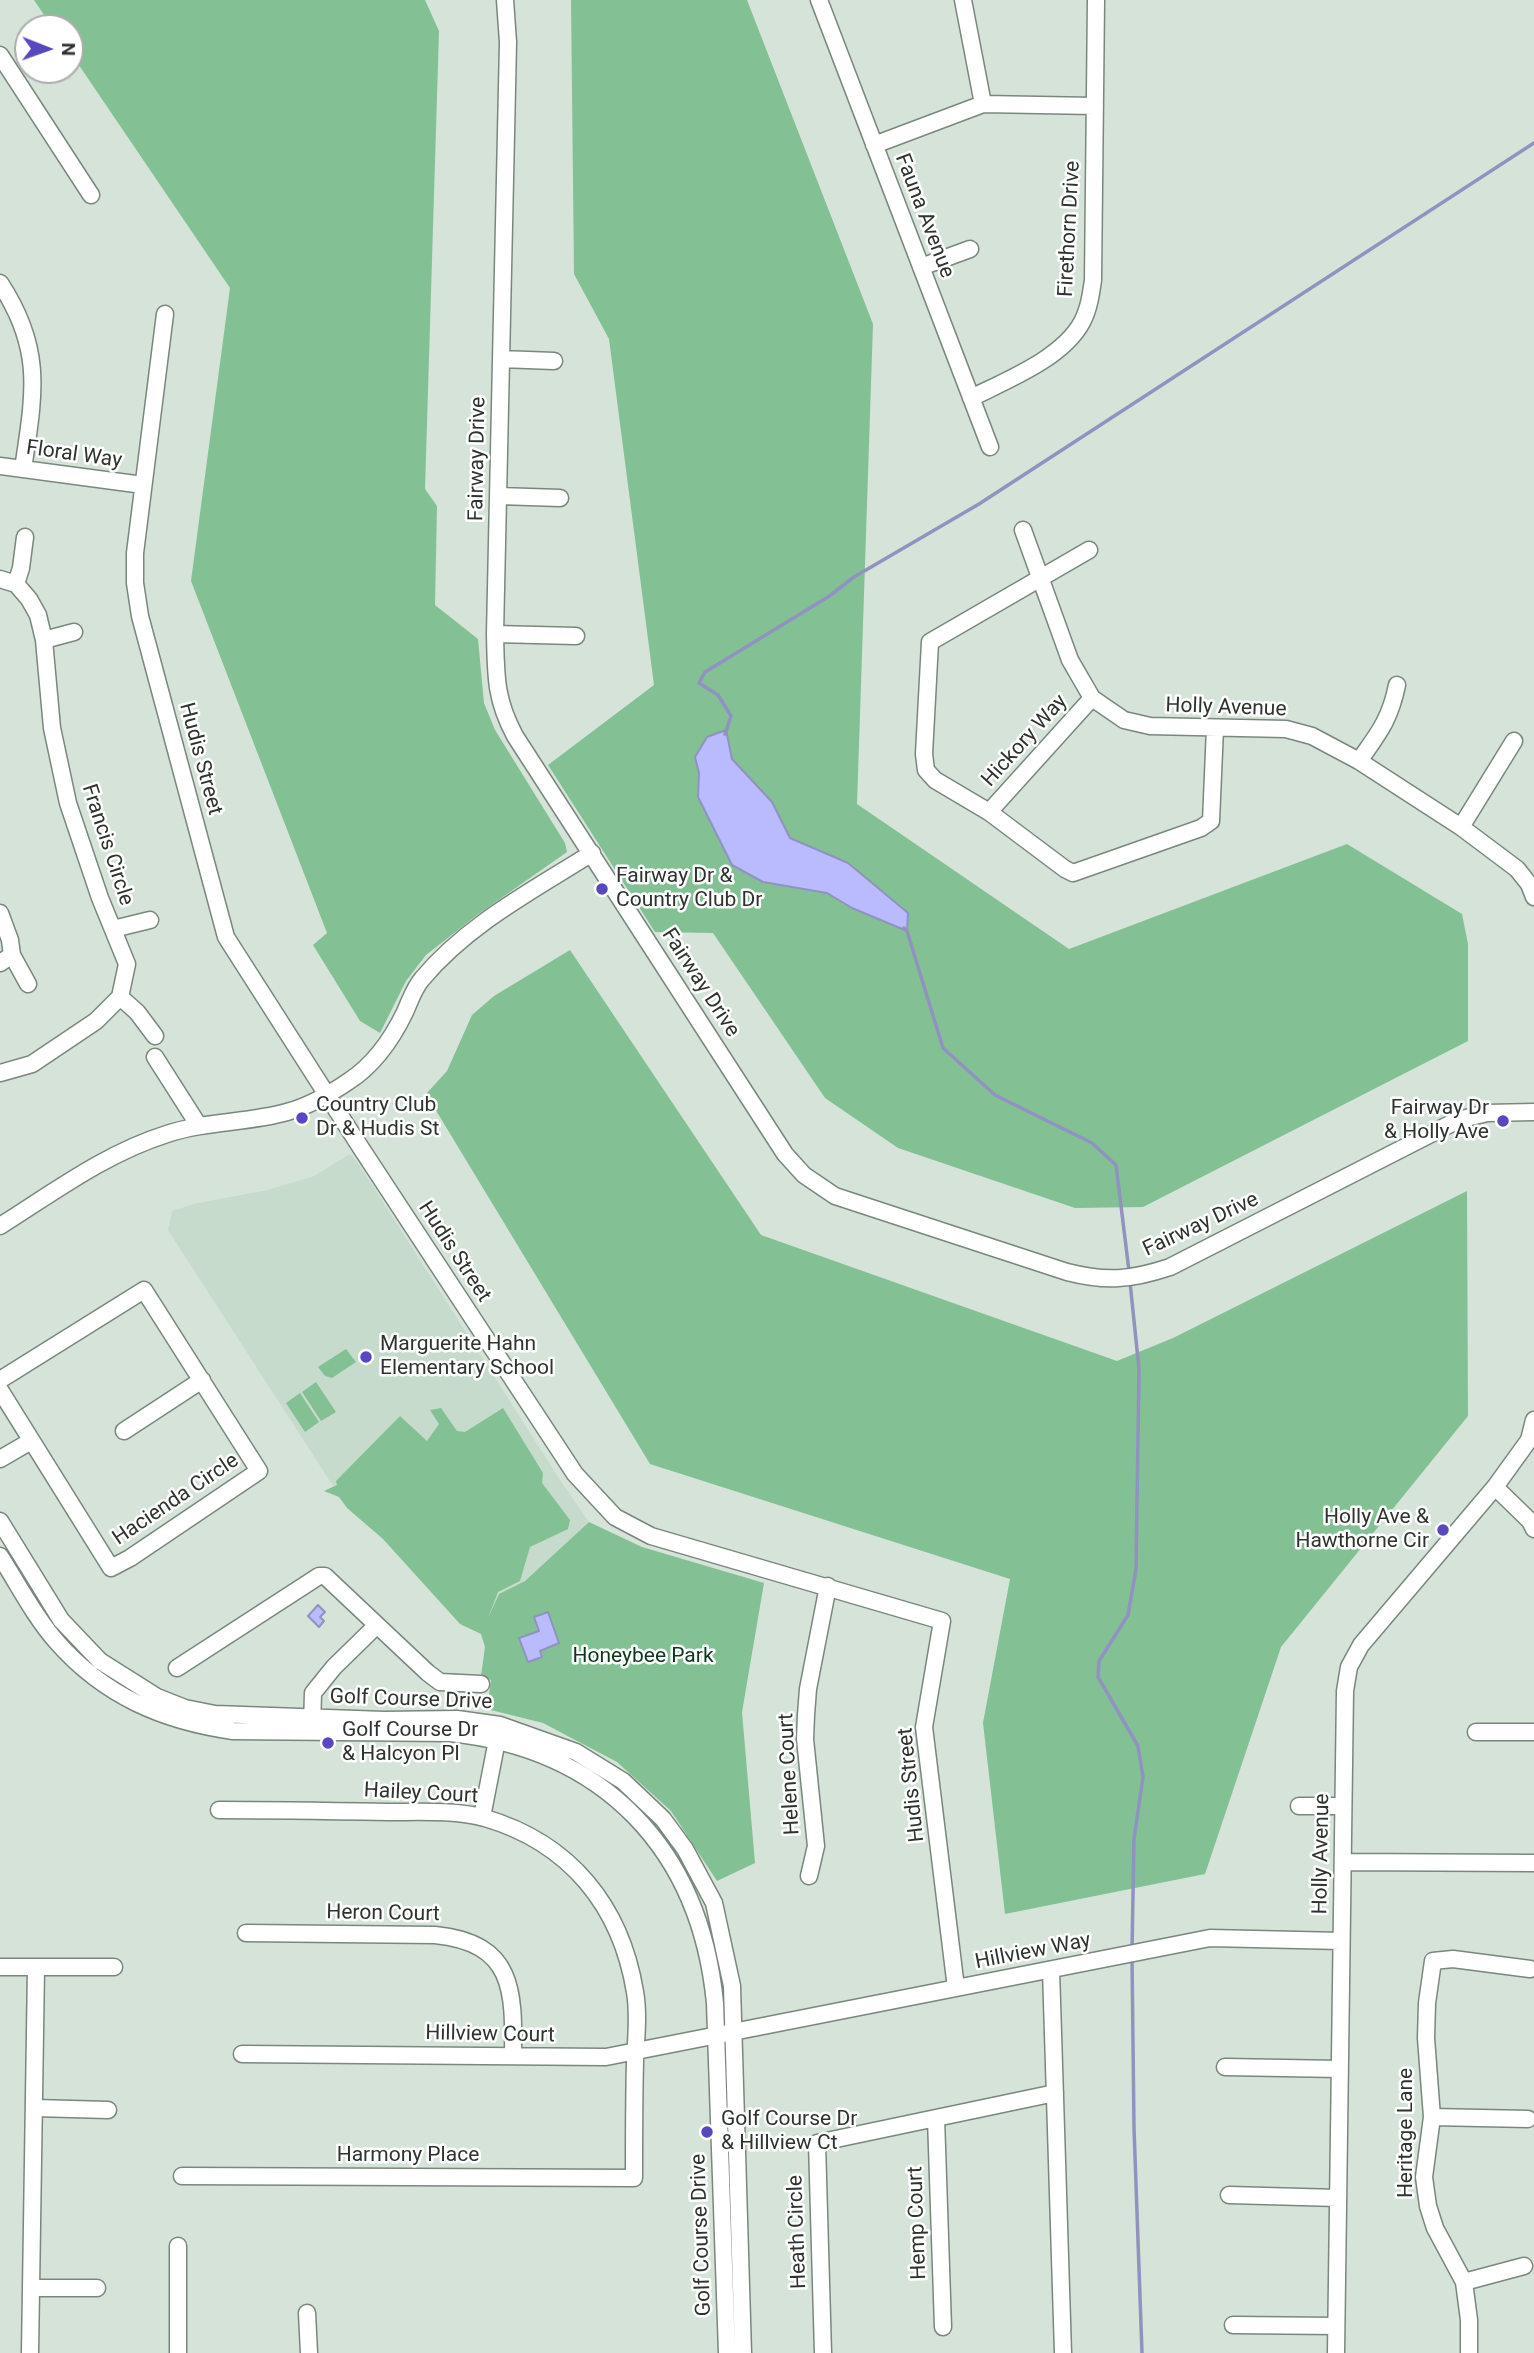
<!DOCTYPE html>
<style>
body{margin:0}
#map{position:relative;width:1534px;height:2353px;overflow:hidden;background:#d5e3d8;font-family:Roboto,sans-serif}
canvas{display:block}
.north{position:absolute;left:14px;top:14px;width:70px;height:70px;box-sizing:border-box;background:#fff;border:2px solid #abadac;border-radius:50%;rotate:91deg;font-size:19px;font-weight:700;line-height:28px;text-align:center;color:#2e332f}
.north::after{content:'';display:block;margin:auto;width:24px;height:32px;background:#5848c0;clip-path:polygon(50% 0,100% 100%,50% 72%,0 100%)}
</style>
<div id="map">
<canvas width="1534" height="2353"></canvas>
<div class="north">N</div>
</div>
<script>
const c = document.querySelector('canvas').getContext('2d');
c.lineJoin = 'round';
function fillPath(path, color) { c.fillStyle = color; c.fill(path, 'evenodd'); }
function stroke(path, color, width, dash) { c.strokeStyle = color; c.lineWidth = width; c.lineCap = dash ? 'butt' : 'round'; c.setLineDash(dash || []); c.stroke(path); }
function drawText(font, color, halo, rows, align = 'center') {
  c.font = font + ' Roboto,sans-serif'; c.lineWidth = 5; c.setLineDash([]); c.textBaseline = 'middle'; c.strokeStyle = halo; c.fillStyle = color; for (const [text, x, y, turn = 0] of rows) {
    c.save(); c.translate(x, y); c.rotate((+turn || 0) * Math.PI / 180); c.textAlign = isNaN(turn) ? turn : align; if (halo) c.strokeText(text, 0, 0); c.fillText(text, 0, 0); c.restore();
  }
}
fillPath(new Path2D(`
 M350,1154L360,1166L562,1483L589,1522L525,1581L499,1594L488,1622L335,1489L168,1230L172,1211L198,1203L268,1190L314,1176Z`), '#c6dbcb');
fillPath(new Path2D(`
 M34,0H425L439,31L425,489L437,506L435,605L478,639L484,703L495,730L565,843L567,852L477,915L426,955L406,981L380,1033L360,1021L313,945L327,933L191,581L230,288L70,52V28H53Z
 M571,0H747L873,324L857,804L1069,949L1347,844L1462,914L1468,944V1041L1143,1207L1075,1208L898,1148L825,1098L713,933L655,932L548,765L654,685L609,339L574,274Z
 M570,950L761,1235L1117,1361L1173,1338L1467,1191L1468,1416L1281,1647L1205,1874L1005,1914L983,1723L1010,1579L650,1464L426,1094L447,1071L472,1015L494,996Z
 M346,1349L356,1362L332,1378L325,1376L318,1367Z
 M316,1382L336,1412L321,1421L302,1392Z
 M300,1393L319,1422L305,1432L286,1403Z
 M441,1408L457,1431L465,1432L503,1408L543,1473L542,1483L570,1520L568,1529L530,1547L520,1581L498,1592L488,1618L499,1594L525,1581L589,1522L642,1547L764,1583L742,1712L755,1863L717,1881L671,1811L617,1762L543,1723L487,1709L491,1680L481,1676L485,1647L481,1634L460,1624L383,1539L347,1508L339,1497L324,1491L337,1485L336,1481L400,1416L427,1441L439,1424L430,1410Z`), '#83c195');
const water = new Path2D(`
 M726,730L732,759L772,802L790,838L848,863L908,913L907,931L852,908L827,893L763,882L732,865L698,797L699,773L695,757L707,737Z
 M318,1605L325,1612L320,1617L324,1621L319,1627L308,1616Z
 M548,1612L559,1643L540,1651L542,1657L528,1662L519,1638L539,1631L534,1617Z`);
fillPath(water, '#babbfe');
stroke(water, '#9092c0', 2);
stroke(new Path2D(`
 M725,734L731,716L718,695L699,683L705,672L828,597L854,577L979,504L1534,143
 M904,928L907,931L943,1048L995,1095L1092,1143L1116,1165L1129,1271
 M1130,1282L1139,1369L1136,1569L1128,1615L1099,1661L1098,1677L1138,1746L1143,1777L1134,1839L1132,1950
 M1132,1957L1134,2128L1142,2353`), '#9092c0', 3.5);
const minor = new Path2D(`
 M505,0L508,42L495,634C496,676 495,699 515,736L785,1154L804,1175L835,1196L1067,1272C1106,1282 1131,1280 1170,1267L1458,1120L1487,1113L1534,1112
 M819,0L990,447
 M963,0L983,104
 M0,55L91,195
 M874,145L983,104L1095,106
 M921,267L970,249
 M0,283C44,350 34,394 23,469
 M165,314L135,553V583L140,616L226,937L359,1145L575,1474L615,1517L651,1536L942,1621L924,1727L956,1988
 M501,359L554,361
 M971,398C1007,380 1063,358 1082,322C1089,309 1091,294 1093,280L1096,0
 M0,466L143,485
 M499,496L560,498
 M1023,530L1070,660L1092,698L1124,720L1150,726L1286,729L1312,736L1359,761L1461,827L1517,869L1529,884L1534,897
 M1089,550L930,642L924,754L926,770L935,780L989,812L1065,869L1073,873L1201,828L1211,821L1215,728
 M0,579L16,584L29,599L38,615L44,640L52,728L68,803L100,898L127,964L120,997L96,1021L32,1064L0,1073
 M16,584L21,568L25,537
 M495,634L576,636
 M44,640L74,632
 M1359,761C1378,734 1390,720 1397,685
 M989,812L1092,698
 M1461,827L1514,741
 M0,913L10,940L12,955L0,963
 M113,929L150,920
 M12,955L28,984
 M120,997L137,1012L155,1036
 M155,1057L199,1126
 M0,1226C54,1192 106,1153 167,1134C206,1121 248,1123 287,1112C309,1106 330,1094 349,1081C375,1064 392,1039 405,1012C410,1001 414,988 422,979C468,924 532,891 592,853
 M0,1380L144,1290L259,1471L130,1558L111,1568L0,1390
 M124,1431L202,1380
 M0,1459L31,1441
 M1495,1487L1530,1521L1534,1529
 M0,1521L61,1620L100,1661L157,1697L185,1708L215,1714L384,1720L457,1719L500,1725L576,1752L623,1781L663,1819L685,1849L714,1903L732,1986L743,2353
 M0,1556C18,1584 34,1616 56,1641C104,1696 163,1721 233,1731L450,1733C604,1749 700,1849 715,2003L727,2353
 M177,1668L319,1576H325L377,1625
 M312,1726L313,1693L334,1667L377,1625L428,1673L440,1682L481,1684
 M1476,1732H1534
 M1299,1806H1343
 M482,1817L499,1730
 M1343,1862L1534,1863
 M809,1876L816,1846L805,1739L806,1715L808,1689L828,1586
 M246,1933L435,1935C514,1943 514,1990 513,2056
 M0,1967H114
 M1051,1970L1063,2353
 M242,2054L606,2057L1210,1938L1341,1941
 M1225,2067L1340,2069
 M35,2108L108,2110
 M1432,2117L1528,2119
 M936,2118L943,2327
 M182,2176L634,2178C634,2139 634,2100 635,2061C636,2039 639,2014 635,1992C621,1906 570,1843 485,1818C455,1810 420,1812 389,1812C333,1811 276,1810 219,1810
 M1229,2195L1338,2198
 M178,2246V2353
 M1464,2282L1524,2266
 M32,2288H97
 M307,2313L309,2353
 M1233,2325L1336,2326
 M30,2353L36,1968
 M823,2353L817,2143L1055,2093
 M1336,2353L1345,1691L1349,1667L1361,1645L1495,1487L1529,1440L1534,1420
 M1469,2353V2320L1464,2282L1435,2228L1428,2206L1424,2177L1432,2117L1426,2038L1427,2003L1433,1961L1453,1959L1530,1969`);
stroke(minor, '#7a877d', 19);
stroke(minor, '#fff', 16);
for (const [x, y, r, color] of [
 [602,889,7,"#5848c0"],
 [302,1118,7,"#5848c0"],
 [1503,1121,7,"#5848c0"],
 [366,1357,7,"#5848c0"],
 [1443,1530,7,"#5848c0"],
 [328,1743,7,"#5848c0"],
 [707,2132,7,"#5848c0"]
]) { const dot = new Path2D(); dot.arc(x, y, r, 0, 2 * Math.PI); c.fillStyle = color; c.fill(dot); stroke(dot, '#fff', 2.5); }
drawText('21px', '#2e332f', '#fff', [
 ["Fauna Avenue",924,216,69],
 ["Firethorn Drive",1070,229,-87],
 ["Floral Way",74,455,8],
 ["Fairway Drive",478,459,-89],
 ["Holly Avenue",1226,708,2],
 ["Hickory Way",1025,741,-48],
 ["Hudis Street",200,759,75],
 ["Francis Circle",107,845,72],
 ["Fairway Drive",700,983,57],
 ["Fairway Drive",1201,1225,-25],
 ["Hudis Street",454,1252,57],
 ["Hacienda Circle",176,1500,-34],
 ["Golf Course Drive",411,1700,2],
 ["Helene Court",790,1774,-93],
 ["Hudis Street",912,1785,-96],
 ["Hailey Court",421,1794,3],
 ["Holly Avenue",1322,1854,-89],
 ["Heron Court",383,1914,1],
 ["Hillview Way",1033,1952,-11],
 ["Hillview Court",490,2035,1],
 ["Heritage Lane",1407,2133,-90],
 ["Harmony Place",408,2156],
 ["Hemp Court",918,2223,-92],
 ["Heath Circle",798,2232,-92],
 ["Golf Course Drive",702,2235,-92]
]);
drawText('21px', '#2e332f', '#fff', [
 ["Fairway Dr &",616,877],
 ["Country Club Dr",616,901],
 ["Country Club",316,1106],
 ["Dr & Hudis St",316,1130],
 ["Fairway Dr",1489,1109,"right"],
 ["& Holly Ave",1489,1133,"right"],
 ["Marguerite Hahn",380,1345],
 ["Elementary School",380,1369],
 ["Holly Ave &",1429,1518,"right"],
 ["Hawthorne Cir",1429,1542,"right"],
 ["Golf Course Dr",342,1731],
 ["& Halcyon Pl",342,1755],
 ["Golf Course Dr",721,2120],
 ["& Hillview Ct",721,2144]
], 'left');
drawText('21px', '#11351e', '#fff', [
 ["Honeybee Park",643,1657]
]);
</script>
